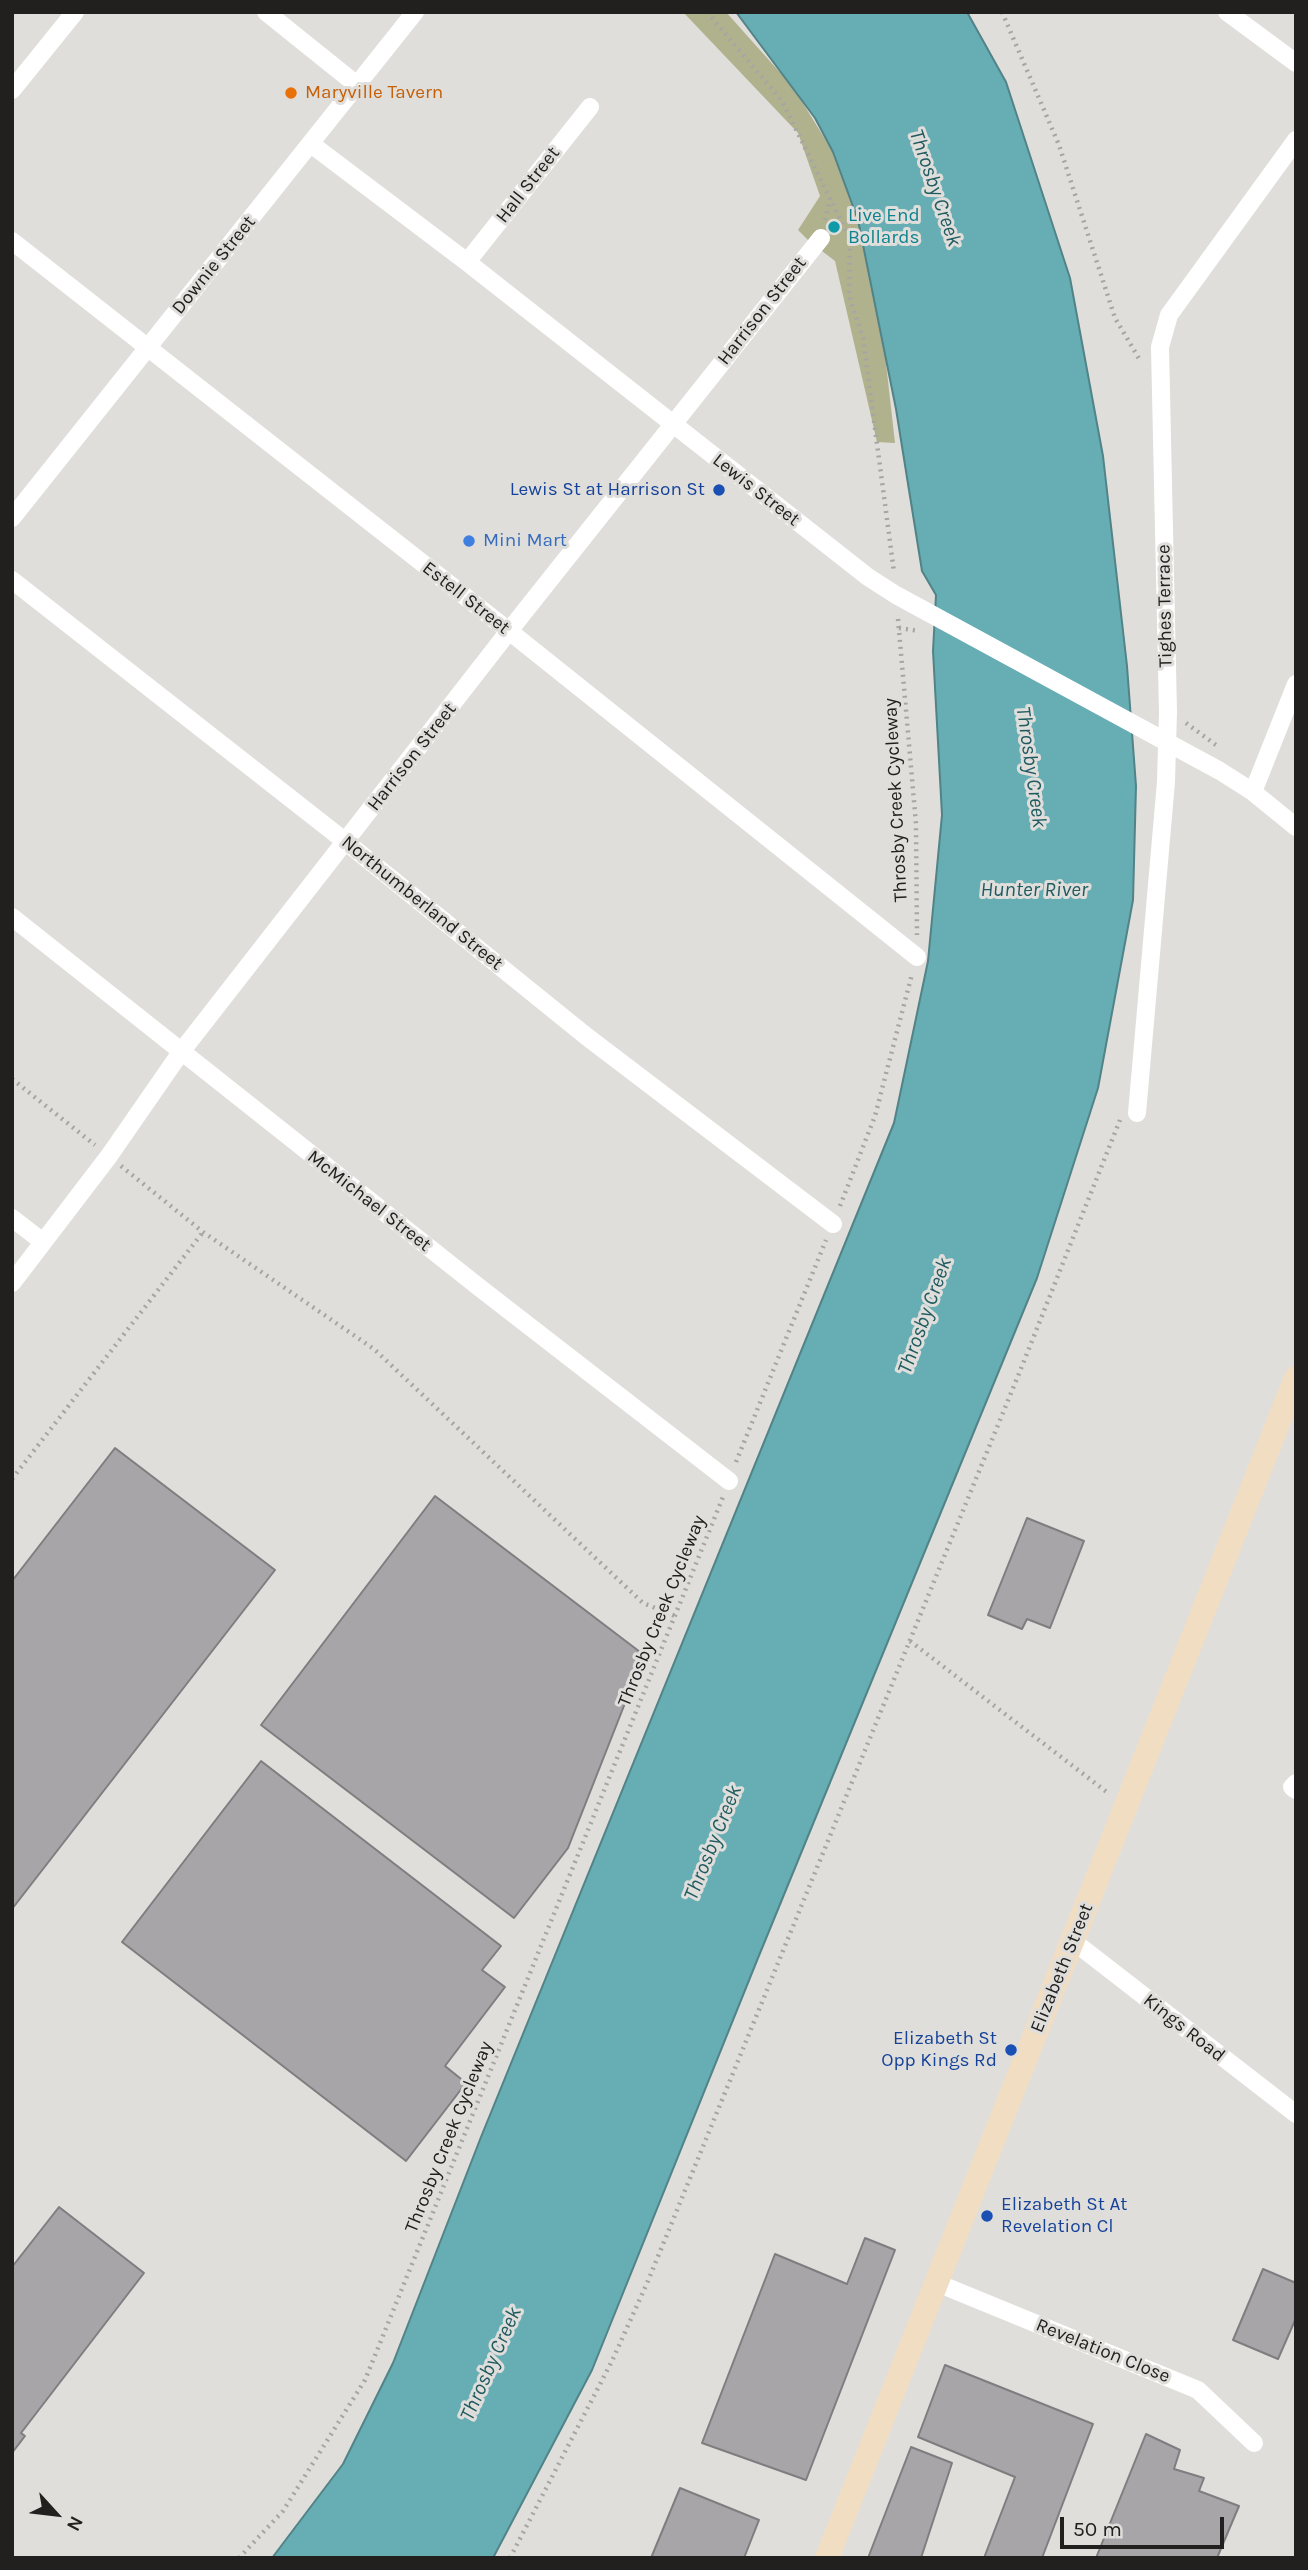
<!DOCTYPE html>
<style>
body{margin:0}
#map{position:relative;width:1308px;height:2570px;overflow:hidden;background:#e0dedb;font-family:Karla,sans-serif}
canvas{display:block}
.frame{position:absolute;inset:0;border:14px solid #21201f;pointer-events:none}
.north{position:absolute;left:21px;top:2479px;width:70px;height:70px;-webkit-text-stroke:5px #e0dedb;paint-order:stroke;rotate:117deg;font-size:19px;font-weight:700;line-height:28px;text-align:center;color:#21201f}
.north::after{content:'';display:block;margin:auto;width:24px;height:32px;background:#21201f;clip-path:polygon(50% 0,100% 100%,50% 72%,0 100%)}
.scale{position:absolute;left:1060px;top:2517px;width:164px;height:32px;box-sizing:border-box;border:4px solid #21201f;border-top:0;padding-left:9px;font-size:21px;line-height:24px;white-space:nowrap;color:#21201f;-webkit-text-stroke:5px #e0dedb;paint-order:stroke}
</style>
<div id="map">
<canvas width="1308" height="2570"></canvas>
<div class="frame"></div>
<div class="north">N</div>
<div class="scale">50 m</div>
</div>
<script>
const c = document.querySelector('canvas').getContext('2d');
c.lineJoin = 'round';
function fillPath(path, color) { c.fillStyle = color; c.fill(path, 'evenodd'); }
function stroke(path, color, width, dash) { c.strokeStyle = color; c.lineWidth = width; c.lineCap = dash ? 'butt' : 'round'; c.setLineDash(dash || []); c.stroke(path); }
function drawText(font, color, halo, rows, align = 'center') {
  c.font = font + ' Karla,sans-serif'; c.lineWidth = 6; c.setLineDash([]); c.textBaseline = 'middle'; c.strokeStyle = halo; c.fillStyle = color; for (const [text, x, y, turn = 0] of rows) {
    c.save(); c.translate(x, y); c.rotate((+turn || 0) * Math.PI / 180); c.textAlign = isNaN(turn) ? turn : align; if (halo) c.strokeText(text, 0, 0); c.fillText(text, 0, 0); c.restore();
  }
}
fillPath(new Path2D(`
 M683,12H726L793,87L833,152L841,162L872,250L866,261L880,310L895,443L877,442L835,261L809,241L798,230L820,196L798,133Z`), '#b0b28e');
const water = new Path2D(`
 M736,12H967L1006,82L1070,278L1103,456L1127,666L1136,786L1133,900L1098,1088L1037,1278L758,1958L592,2370L493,2558H272L343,2464L393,2363L481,2137L894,1123L928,961L942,815L933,651L936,595L922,571L896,409L858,220L833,152L815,118Z`);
fillPath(water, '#66adb4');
stroke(water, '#518387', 2);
const building = new Path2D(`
 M115,1448L275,1570L12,1909V1581Z
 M435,1496L644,1655L568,1848L514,1918L261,1725Z
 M1027,1518L1084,1541L1050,1628L1027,1619L1022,1629L988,1615Z
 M261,1761L501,1946L482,1970L505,1987L445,2066L466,2083L406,2161L122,1942Z
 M59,2207L144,2273L21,2433L25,2436L12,2453V2267Z
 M865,2238L895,2250L806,2480L702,2443L775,2254L847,2284Z
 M1263,2269L1296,2283V2318L1278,2359L1233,2340Z
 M945,2365L1093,2424L1042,2558H984L1015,2477L918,2437Z
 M1146,2434L1180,2450L1174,2469L1204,2478L1199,2491L1239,2506L1217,2558H1096Z
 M911,2447L952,2463L921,2558H868Z
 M680,2488L759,2520L744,2558H651Z`);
fillPath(building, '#a8a5a8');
stroke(building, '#7f7d7f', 2);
stroke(new Path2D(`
 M707,12L782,101L850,239L849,295L863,338L894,572
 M1002,12L1059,145L1115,318L1141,362
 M825,220L830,198
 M898,619L916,824L917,935
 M899,628L919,631
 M1186,723L1216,745
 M12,1079L95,1145
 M121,1166L203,1232L374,1349L643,1603L675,1616
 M840,1206L875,1116L912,974
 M736,1462L826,1240
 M12,1479L203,1232
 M910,1641L1108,1793
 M239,2558L283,2511L365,2380L723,1497
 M510,2558L612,2361L648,2281L1018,1376L1120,1120`), '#a7a5a3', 4.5, [2, 5]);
stroke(new Path2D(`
 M266,12L357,85
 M1227,12L1296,63
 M12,90L75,12
 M311,144L467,262L868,577L896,595L1220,771L1253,792L1296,827
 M12,241L509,631L917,957
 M467,262L590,107
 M12,518L415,12
 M12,580L346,842L586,1036L833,1224
 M1253,792L1296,684
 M12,917L480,1288L729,1481
 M1137,1113L1166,782L1168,712L1160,347L1169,315L1296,140
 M12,1218L43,1242
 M12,1283L109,1156L181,1052L509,631L821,238
 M1296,1783L1292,1787L1296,1790
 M1073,1941L1296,2114
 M937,2283L1198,2390L1254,2443`), '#fff', 18);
stroke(new Path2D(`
 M827,2558L1296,1378`), '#f1dec2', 24);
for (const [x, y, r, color] of [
 [291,93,7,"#e8710a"],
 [834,227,7,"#0f9aa8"],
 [719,490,7,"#1a4fb4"],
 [469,541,7,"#3f7fe0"],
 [1011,2050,7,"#1a4fb4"],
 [987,2216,7,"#1a4fb4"]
]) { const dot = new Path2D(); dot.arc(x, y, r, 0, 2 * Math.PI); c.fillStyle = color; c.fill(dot); stroke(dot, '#e0dedb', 2.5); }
drawText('19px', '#c56008', '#e0dedb', [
 ["Maryville Tavern",305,93]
], 'left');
drawText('19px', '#21201f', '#e0dedb', [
 ["Hall Street",528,185,-52],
 ["Downie Street",214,265,-51],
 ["Harrison Street",762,311,-52],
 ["Lewis Street",756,490,38],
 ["Estell Street",466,598,38],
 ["Tighes Terrace",1165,606,-91],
 ["Harrison Street",412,757,-52],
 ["Throsby Creek Cycleway",896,800,-93],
 ["Northumberland Street",422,903,39],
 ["McMichael Street",369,1201,38],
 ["Throsby Creek Cycleway",662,1611,-68],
 ["Elizabeth Street",1062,1968,-68],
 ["Kings Road",1184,2028,38],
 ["Throsby Creek Cycleway",449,2137,-68],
 ["Revelation Close",1103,2351,22]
]);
drawText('19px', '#0d838f', '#e0dedb', [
 ["Live End",848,216],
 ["Bollards",848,238]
], 'left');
drawText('19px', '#164399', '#e0dedb', [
 ["Lewis St at Harrison St",705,490],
 ["Elizabeth St",997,2039],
 ["Opp Kings Rd",997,2061],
 ["Elizabeth St At",1001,2205,"left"],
 ["Revelation Cl",1001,2227,"left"]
], 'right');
drawText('19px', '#366cbe', '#e0dedb', [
 ["Mini Mart",483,541]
], 'left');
drawText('italic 21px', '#1f5b61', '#e0dedb', [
 ["Throsby Creek",935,188,71],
 ["Throsby Creek",1031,767,82],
 ["Hunter River",1034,890],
 ["Throsby Creek",925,1316,-70],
 ["Throsby Creek",713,1843,-68],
 ["Throsby Creek",491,2364,-66]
]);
</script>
